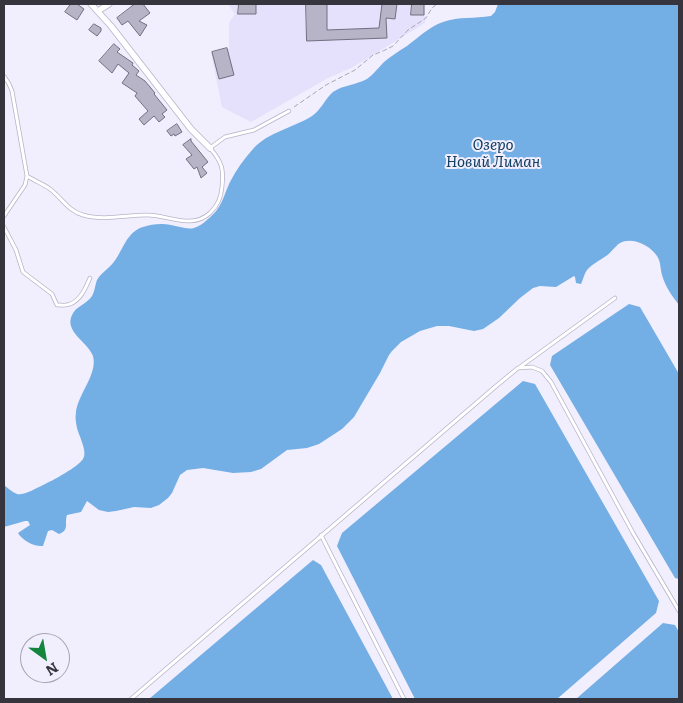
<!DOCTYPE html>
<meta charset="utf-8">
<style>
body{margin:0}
#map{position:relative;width:683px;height:703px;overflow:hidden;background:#f1eefe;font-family:Literata,serif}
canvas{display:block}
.frame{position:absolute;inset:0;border:5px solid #36343c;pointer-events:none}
.north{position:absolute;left:20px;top:633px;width:50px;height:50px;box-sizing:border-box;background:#f1eefe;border:1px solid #a6a4b0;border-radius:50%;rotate:148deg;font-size:14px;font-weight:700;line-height:20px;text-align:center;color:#36343c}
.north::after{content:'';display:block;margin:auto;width:18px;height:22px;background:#14853c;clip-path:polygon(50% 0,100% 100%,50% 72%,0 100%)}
</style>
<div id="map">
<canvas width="683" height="703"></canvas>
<div class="frame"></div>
<div class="north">N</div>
</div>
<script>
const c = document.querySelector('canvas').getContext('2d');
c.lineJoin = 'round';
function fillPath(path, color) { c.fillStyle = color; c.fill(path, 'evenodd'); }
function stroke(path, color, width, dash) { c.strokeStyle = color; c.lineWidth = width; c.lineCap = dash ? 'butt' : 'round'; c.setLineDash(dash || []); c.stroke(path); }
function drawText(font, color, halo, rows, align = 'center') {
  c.font = font + ' Literata,serif'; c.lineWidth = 4; c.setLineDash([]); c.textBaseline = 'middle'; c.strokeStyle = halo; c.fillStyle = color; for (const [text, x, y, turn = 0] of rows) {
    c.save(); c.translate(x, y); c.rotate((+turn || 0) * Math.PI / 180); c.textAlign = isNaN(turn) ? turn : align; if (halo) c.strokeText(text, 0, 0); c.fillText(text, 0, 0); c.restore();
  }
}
fillPath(new Path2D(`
 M228,4H425V23L353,67L328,78L251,122L222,107L211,53L229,49V23L235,14Z`), '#e5e0fb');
fillPath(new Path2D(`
 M498,4H679V305C672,296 665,286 662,275C660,268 661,262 657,256C651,246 632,236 620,243C615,246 611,253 606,256C599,261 592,264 587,270C584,274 583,280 581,284L576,283L575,277L574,276L556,287L540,286L533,288L520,298L499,318L483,329L474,331L449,326H437L420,331L401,342L392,351L389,355L380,373L354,417L342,429L319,444L307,448L287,450L261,469L251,472L233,473L203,468L187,470L180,475L172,493L168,498L159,505L151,508L134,507L116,511L108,512L99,510L87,501L81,512L67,515C64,523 70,530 59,534L52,530L48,531L43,546C34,547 22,540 18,533L30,525L28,521H25L4,527V485C8,488 12,492 17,494C23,496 37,488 43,485C52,481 78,467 83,459C88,452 79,436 77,428C76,423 75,418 76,412C78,394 98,374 93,356C88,342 64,332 72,315C76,306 87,304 92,296C95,291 95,285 97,280C101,273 108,269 113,263C123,251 126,232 143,227C152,224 162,223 171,225C178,226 187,230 194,228C200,226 204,223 208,219C222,208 223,197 230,182C236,170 244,159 253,149C268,132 293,128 312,116C321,110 325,99 333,92C343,85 356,85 367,79C373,75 378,68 384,62C391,56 399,51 407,46C419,37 429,27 443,22C459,16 475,19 491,16L495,12Z
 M629,304L640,307L679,374V579L675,578L550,365L552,356Z
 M523,381L535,384L659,601L656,613L557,699H415L337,546L342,533Z
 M313,560L321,565L393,699H149Z
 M663,623L675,625L679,632V699H576Z`), '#73aee5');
const building = new Path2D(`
 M71,4H77L84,9L77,20L65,12Z
 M135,4H143L150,13L139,21L147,25L140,36L128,21L122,25L117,18Z
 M239,4H256V14H238Z
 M306,4H327V30L379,28L382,4H397L395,19L386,18L387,38L307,41Z
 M412,4H424V15H411Z
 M94,24L101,28V31L97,36L89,30Z
 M114,44L120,49L117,52L133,63L132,65L139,71L136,75L145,81L155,93L154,94L167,110L162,114L165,117L159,122L154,116L144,125L139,119L148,111L135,96L137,93L122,83L129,73L118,64L112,73L99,61Z
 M227,48L234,75L219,79L212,52Z
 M177,124L182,132L175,136L174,134L171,136L167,131Z
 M191,139V141L208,162L202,167L207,173L201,178L197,167L194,169L186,159L192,155L183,145Z`);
fillPath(building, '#b8b4c7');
stroke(building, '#726f80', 1);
const service = new Path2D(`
 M4,76L9,84L12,91L27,176C35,181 43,184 50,189C62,198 68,211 83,215C104,221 126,215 147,215C169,215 191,230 210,213C218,205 221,198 222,187C224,169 222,162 210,148L225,137L254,130L289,111
 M4,216L25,185L27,176
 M4,227L16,250L23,272L52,294L57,305C61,305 66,306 70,304C81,300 86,287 90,278
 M520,367L615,298
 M321,535L404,699
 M131,699L495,387L518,368L532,367L542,371L551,382L633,533L679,611`);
const minor = new Path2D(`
 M91,4L111,26L191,129L210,148
 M98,11L109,4`);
stroke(service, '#b7b3c7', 4.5);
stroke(minor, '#b7b3c7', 7);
stroke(new Path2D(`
 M294,107L326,85L355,70L373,55L383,51L393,46L408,30L426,18L432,8L437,4`), '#a8a6b3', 1, [5, 2.5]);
stroke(service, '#fff', 3);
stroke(minor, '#fff', 5.5);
drawText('italic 15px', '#123e62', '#f1eefe', [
 ["Озеро",493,146],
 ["Новий Лиман",493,163]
]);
</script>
